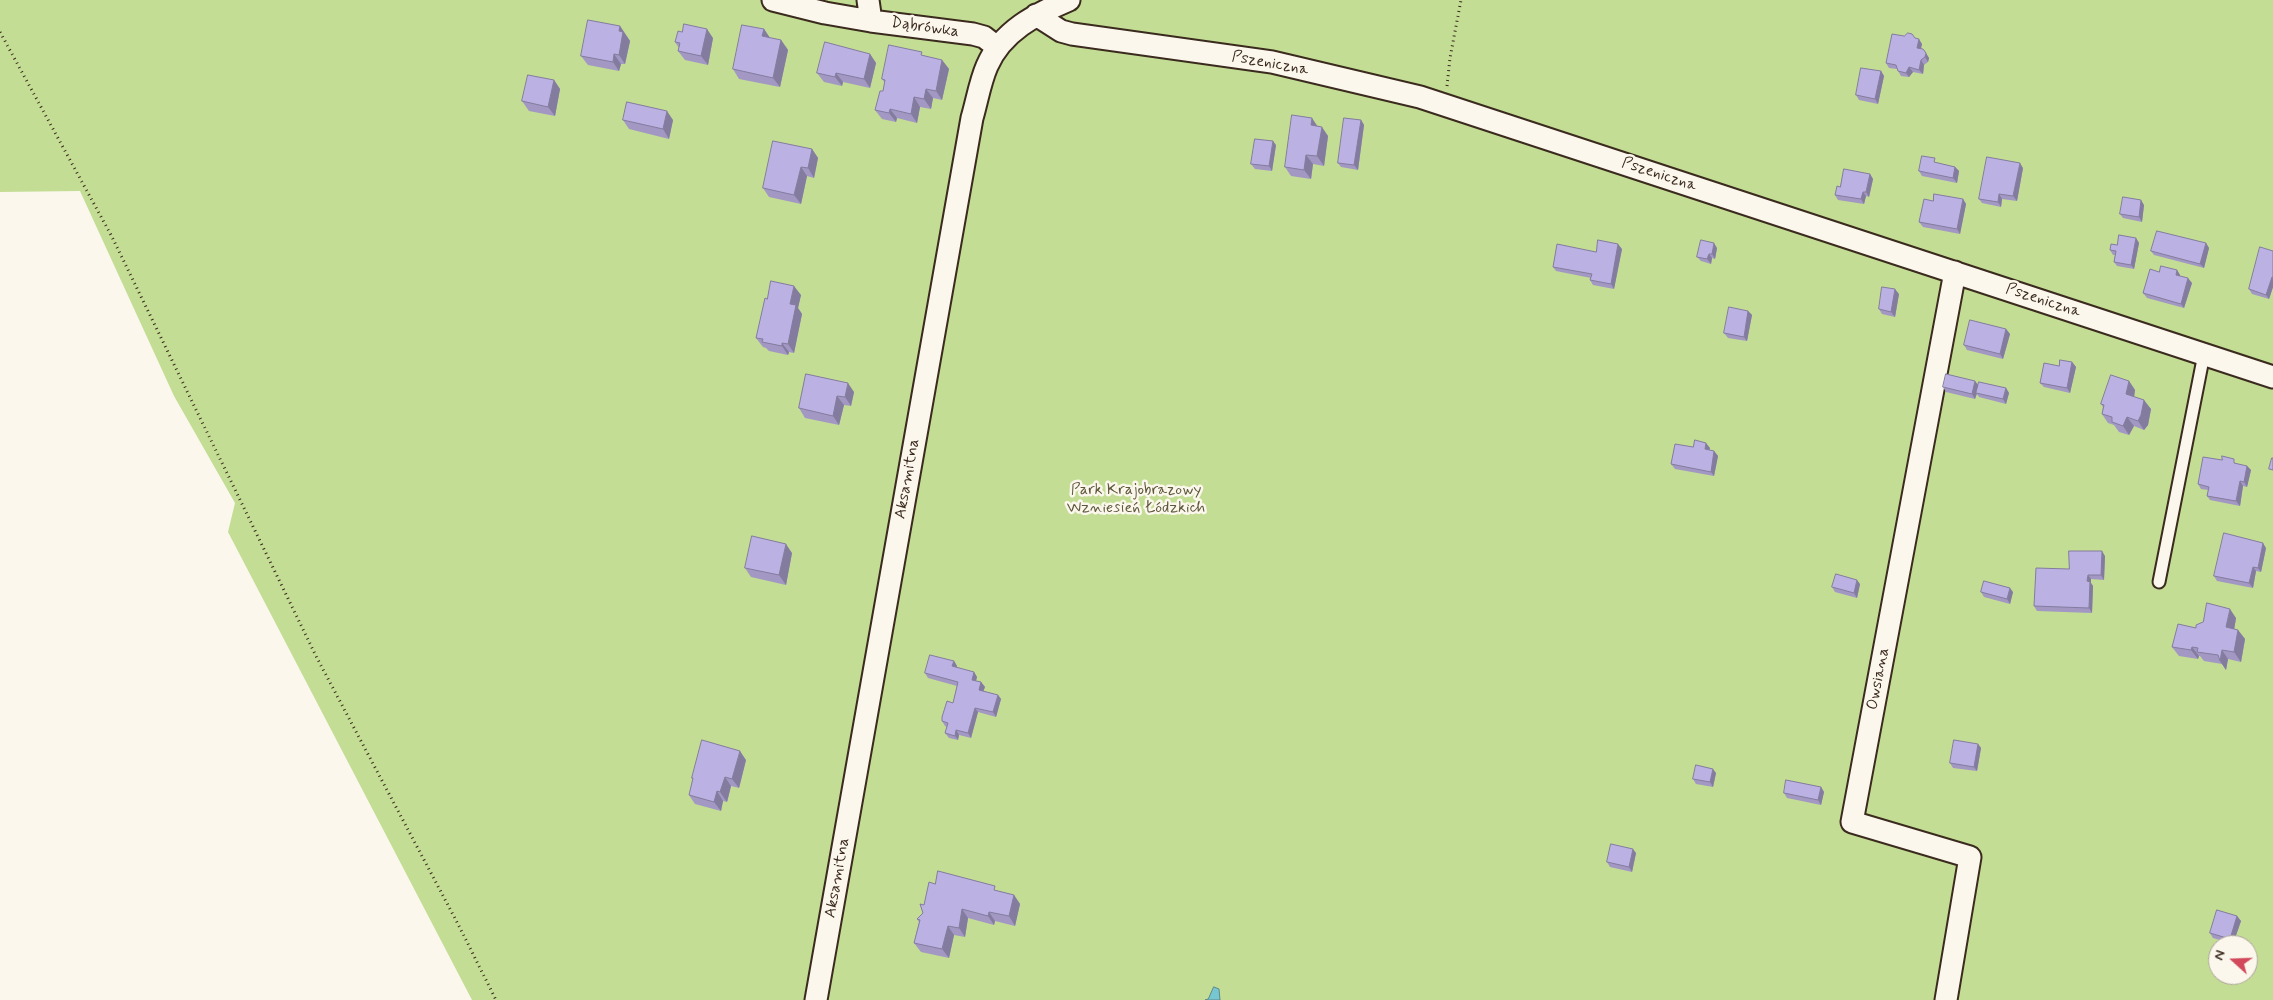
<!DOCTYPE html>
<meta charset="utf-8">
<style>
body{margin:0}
#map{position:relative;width:2273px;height:1000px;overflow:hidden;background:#fbf7ec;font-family:Mynerve,sans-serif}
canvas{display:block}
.north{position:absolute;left:2208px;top:935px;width:50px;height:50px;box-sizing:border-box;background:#fbf7ec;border:1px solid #aea59a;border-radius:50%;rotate:290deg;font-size:14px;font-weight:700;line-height:20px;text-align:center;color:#3b2a1e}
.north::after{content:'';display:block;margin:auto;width:18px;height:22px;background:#d1495b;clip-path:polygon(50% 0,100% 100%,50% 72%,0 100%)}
</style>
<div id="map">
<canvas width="2273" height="1000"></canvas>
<div class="north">N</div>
</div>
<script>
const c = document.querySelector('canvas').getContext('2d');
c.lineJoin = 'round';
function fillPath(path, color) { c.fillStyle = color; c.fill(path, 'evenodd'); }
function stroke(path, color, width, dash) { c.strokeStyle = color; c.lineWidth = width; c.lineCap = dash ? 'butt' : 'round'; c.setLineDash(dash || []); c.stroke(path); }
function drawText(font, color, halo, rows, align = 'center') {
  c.font = font + ' Mynerve,sans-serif'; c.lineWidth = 5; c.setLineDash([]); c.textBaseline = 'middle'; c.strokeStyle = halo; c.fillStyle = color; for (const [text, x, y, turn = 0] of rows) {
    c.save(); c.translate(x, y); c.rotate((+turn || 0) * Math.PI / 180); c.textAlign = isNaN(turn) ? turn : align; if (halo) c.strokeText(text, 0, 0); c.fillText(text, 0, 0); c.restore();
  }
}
fillPath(new Path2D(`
 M0,0H2273V1000H472L228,532L235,503L174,396L80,191L0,192ZM2218,945H2248V975H2218Z`), '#c3dd94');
const water = new Path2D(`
 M1214,987L1219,989L1220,1000H1205L1208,999Z`);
fillPath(water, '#77c7d2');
stroke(water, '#5f888a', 1);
const service = new Path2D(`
 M2159,582L2204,354`);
const minor = new Path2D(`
 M773,0L825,13L871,21
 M868,0L871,21L973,34L984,37L997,47
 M1036,15L1061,31L1072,34L1272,62L1420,97L2273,377
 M816,1000L972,118C977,101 980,82 987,66C1002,31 1036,14 1069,0
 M1946,1000L1970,857L1852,822L1955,272`);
stroke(service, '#3b2a1e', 15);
stroke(minor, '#3b2a1e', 25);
stroke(new Path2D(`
 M0,32L111,235L317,658L458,924L496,1000
 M1447,86L1450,58L1461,0`), '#3b2a1e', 3, [1, 4]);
stroke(service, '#fbf7ec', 11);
stroke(minor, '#fbf7ec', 21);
fillPath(new Path2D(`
 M620,26L630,41L625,64H621L619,71L588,65L581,56Z
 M764,29L770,38L781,40L788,50L780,87L739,79L733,69Z
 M713,38L708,65L685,60L678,51L679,48L675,42Z
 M1915,38L1922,44L1921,49H1923L1929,58L1928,62L1924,65L1923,74L1913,72L1909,77L1901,76L1897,69L1889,68L1886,63Z
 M870,54L876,63L870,88L843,82L842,86L824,82L817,73Z
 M924,56L942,60L949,69L942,100L933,98L931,109L920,107L917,123L897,118L896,122L882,119L875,110L883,91L885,83L882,79Z
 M1881,71L1884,76L1878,104L1859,100L1856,95Z
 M554,80L560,89L555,116L529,111L522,101Z
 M623,120H673L669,139L629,129Z
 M1361,120L1364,125L1358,170L1341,167L1338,163Z
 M1318,126L1328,136L1324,166L1313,164L1311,179L1291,176L1285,167Z
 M1276,145L1272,171L1255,169L1251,164Z
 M812,149L818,158L814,178L807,176L801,204L769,197L763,188Z
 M1938,163L1955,167L1959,171L1957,183L1922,176L1919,171Z
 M2023,168L2017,201L2002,199L2001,207L1982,203L1979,199Z
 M1870,174L1873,179L1869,197L1866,196L1864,204L1838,200L1835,195Z
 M1963,199L1966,204L1960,234L1923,227L1919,222L1933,201Z
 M2144,205L2142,222L2123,218L2120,214Z
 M2136,238L2139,243L2134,269L2117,266L2114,262L2115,255H2113L2110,250L2117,245Z
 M2206,243L2209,248L2204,268L2154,255L2151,251Z
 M1717,248L1715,259L1712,258L1711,264L1701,261L1697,257Z
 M1622,249L1614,289L1593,285L1590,280L1591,278L1556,271L1553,267L1596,252Z
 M2273,251V287L2269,299L2252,294L2249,289Z
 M2177,270L2180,275V276L2192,283L2184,308L2147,298L2143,293L2159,272Z
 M1899,294L1895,317L1882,314L1879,309Z
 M801,295L798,308L802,314L794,353L789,352L788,355L769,351L766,348L763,347L756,338L767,299Z
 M1748,311L1752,315L1747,341L1728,338L1724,333Z
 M2006,329L2010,334L2003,359L1967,350L1964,345Z
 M2072,362L2076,367L2070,393L2044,387L2040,383L2059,366Z
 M806,374L854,392L851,406L844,405L839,425L805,418L799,408Z
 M2129,381L2135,390L2134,397L2151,409L2148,425L2144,430L2134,426L2129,435L2119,432L2114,425L2108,423L2102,414L2103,407L2101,404Z
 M1978,385L2006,388L2009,393L2006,404L1979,397L1977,394L1975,399L1946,392L1943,387Z
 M1693,447L1710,448L1709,450L1714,451L1718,456L1714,476L1675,469L1671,464Z
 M2238,464L2247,466L2251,470L2247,487L2243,486L2240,506L2210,500L2207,496L2208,490L2201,489L2198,484Z
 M2266,548L2261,572L2256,571L2253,588L2217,581L2214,576Z
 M792,553L786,585L751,577L745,568Z
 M2105,556L2104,580L2091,579V583L2093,586L2092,613L2037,611L2034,606L2069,569Z
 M1860,584L1857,598L1835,592L1832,587Z
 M1981,592H2013L2010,604L1984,597Z
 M2236,618L2234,629L2238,630L2245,639L2241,662L2228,659L2226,670L2222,664L2204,661L2200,656H2199L2198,659L2179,656L2172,647Z
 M954,661L957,666V668L974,672L977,677L976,681L981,682L985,687L983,691L998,695L1001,699L996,717L978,712L971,738L959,735L958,740L949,738L945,733L947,727L945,726L942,721L953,703L957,686L928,678L925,673Z
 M1978,744L1981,748L1977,771L1953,768L1950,763Z
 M746,760L739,788L731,786L727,802L723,801L721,811L695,804L689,795L693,780L692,778Z
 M1716,773L1713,787L1696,784L1693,779Z
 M1821,787L1824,792L1821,805L1787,798L1784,793Z
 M1636,853L1632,872L1610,867L1607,862Z
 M935,884L999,891L1014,895L1020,904L1015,926L995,921L994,925L968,918L965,937L954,935L949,958L921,952L914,943L919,922L917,919L923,913L924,905Z
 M2237,916L2241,921L2233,944L2213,938L2210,933Z`), '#a298c3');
fillPath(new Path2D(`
 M620,26L630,41L625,64L619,55V31Z
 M707,29L713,38L708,65L701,56Z
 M764,29L770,38L762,36Z
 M1919,39L1922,44L1920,52L1917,48Z
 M781,40L788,50L780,87L773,78Z
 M1926,53L1929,58L1928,62L1925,57Z
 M614,54L621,64L619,71L613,62Z
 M870,54L876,63L870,88L864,79Z
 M942,60L949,69L942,100L936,91Z
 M1921,60L1924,65L1923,74L1919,70Z
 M1909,67L1913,72L1909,77L1906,73Z
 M1881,71L1884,76L1878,104L1875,99Z
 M836,73L843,82L842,86L835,77Z
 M554,80L560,89L555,116L548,107Z
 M926,89L933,98L931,109L924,99Z
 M914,97L920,107L917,123L911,114Z
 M890,109L897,118L896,122L889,113Z
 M667,111L673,120L669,139L663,129Z
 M1312,118L1318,127L1311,125Z
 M1361,120L1364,125L1358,170L1354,165Z
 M1322,127L1328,136L1324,166L1317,156Z
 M1273,141L1276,145L1272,171L1269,166Z
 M812,149L818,158L814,178L808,168Z
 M1306,155L1313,164L1311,179L1304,170Z
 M2020,163L2023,168L2017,201L2013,196Z
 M801,167L807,176L801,204L794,195Z
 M1955,167L1959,171L1957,183L1953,178Z
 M1870,174L1873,179L1869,197L1866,192Z
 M1863,192L1866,196L1864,204L1861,199Z
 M1999,194L2002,199L2001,207L1998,202Z
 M1963,199L1966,204L1960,234L1957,229Z
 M2141,200L2144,205L2142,222L2139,217Z
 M2136,238L2139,243L2134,269L2131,265Z
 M1714,243L1717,248L1715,259L1712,254Z
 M2206,243L2209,248L2204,268L2200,264Z
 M1618,244L1622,249L1614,289L1611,284Z
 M1709,254L1712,258L1711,264L1707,259Z
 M2177,270L2180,275L2179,280L2176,275Z
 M2272,277L2273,279V287L2269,299L2266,295Z
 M2188,278L2192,283L2184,308L2181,304Z
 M794,286L801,295L798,308L802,314L794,353L788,344L790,304Z
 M1895,289L1899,294L1895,317L1891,312Z
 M1748,311L1752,315L1747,341L1744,337Z
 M2006,329L2010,334L2003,359L2000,354Z
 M782,343L789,352L788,355L782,346Z
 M2072,362L2076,367L2070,393L2067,388Z
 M1975,381L1979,386L1975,399L1972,394Z
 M2129,381L2135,390L2133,404L2126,394Z
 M848,383L854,392L851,406L845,397Z
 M2006,388L2009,393L2006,404L2003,399Z
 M837,396L844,405L839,425L833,416Z
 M2144,400L2151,409L2148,425L2144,430L2138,421Z
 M2127,417L2134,426L2129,435L2123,426Z
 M1706,443L1710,448L1708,454L1705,449Z
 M1714,451L1718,456L1714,476L1711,472Z
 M2247,466L2251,470L2247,487L2244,482Z
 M2240,481L2243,486L2240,506L2236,501Z
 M2263,543L2266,548L2261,572L2258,568Z
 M786,544L792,553L786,585L779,575Z
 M2102,551L2105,556L2104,580L2101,575Z
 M2253,567L2256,571L2253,588L2249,583Z
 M2088,575L2091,579V583L2093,586L2092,613L2089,608L2087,581Z
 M1857,580L1860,584L1857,598L1854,593Z
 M2010,588L2013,592L2010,604L2007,599Z
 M2230,609L2236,618L2233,637L2226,627Z
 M2238,630L2245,639L2241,662L2234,652Z
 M2192,647L2199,656L2198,659L2191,650Z
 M2222,650L2228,659L2226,670L2220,661Z
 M954,661L957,666L956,671L952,666Z
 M974,672L977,677L975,684L972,680Z
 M981,682L985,687L982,695L979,690Z
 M998,695L1001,699L996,717L993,712Z
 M975,708L978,712L971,738L968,733Z
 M956,730L959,735L958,740L955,736Z
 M1978,744L1981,748L1977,771L1974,767Z
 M740,751L746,760L739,788L732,779Z
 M1713,769L1716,773L1713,787L1710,782Z
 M725,777L731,786L727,802L720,792Z
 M1821,787L1824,792L1821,805L1818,800Z
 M717,791L723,801L721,811L714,802Z
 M1633,849L1636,853L1632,872L1629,867Z
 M1014,895L1020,904L1015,926L1009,916Z
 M962,909L968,918L965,937L959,928Z
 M989,912L995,921L994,925L988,916Z
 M2237,916L2241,921L2233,944L2230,939Z
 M948,926L954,935L949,958L942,949Z`), '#847c9f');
const building = new Path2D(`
 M588,20L620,26L619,31L623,32L619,55L614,54L613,62L581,56Z
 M684,24L707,29L701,56L678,51L680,43L675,42L678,31L682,32Z
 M742,25L764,29L762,36L781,40L773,78L733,69Z
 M1908,33L1912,34L1915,38L1919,39L1917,48L1923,49L1926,53L1925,57L1921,60L1919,70L1909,67L1906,73L1898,71L1896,65L1886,63L1892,34L1904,36Z
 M825,42L870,54L864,79L836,73L835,77L817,73Z
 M889,45L922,52L921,55L942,60L936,91L926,89L924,99L914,97L911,114L890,109L889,113L875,110L880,91H883L885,80L882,79Z
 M1861,68L1881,71L1875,99L1856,95Z
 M528,75L554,80L548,107L522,101Z
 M627,102L667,111L663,129L623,120Z
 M1292,115L1312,118L1311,125L1322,127L1317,156L1306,155L1304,170L1285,167Z
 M1344,118L1361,120L1354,165L1338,163Z
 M1255,139L1273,141L1269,166L1251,164Z
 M773,141L812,149L808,168L801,167L794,195L763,188Z
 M1922,156L1935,158L1934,162L1955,167L1953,178L1919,171Z
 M1987,157L2020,163L2013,196L1999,194L1998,202L1979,199Z
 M1844,169L1870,174L1866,192H1863L1861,199L1835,195L1837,186L1840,187Z
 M1934,194L1963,199L1957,229L1919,222L1924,199L1933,201Z
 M2123,197L2141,200L2139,217L2120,214Z
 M2157,231L2206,243L2200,264L2151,251Z
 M2119,235L2136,238L2131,265L2114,262L2116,251L2110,250L2111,244L2117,245Z
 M1598,240L1618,244L1611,284L1590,280L1592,274L1553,267L1557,244L1596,252Z
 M1701,240L1714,243L1712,254H1709L1707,259L1697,257Z
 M2260,247L2273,251V277H2272L2266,295L2249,289Z
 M2161,266L2177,270L2176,275L2188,278L2181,304L2143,293L2150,269L2159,272Z
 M771,281L794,286L790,304L796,305L788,344L782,343V346L762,342L763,339L756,338L765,298L767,299Z
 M1882,287L1895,289L1891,312L1879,309Z
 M1729,307L1748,311L1744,337L1724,333Z
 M1970,320L2006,329L2000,354L1964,345Z
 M2060,360L2072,362L2067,388L2040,383L2044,363L2059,366Z
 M806,374L848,383L845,397L837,396L833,416L799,408Z
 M1946,374L1975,381L1972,394L1943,387Z
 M2111,375L2129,381L2126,394L2144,400L2141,415L2138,421L2127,417L2123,426L2112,422V417L2102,414L2104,405L2101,404Z
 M1979,382L2006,388L2003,399L1976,393Z
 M1695,440L1706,443L1705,449L1714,451L1711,472L1671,464L1675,444L1693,447Z
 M2222,456L2234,459V463L2247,466L2244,482L2240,481L2236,501L2207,496L2209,487L2198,484L2203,457L2222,460Z
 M2272,458H2273V470L2269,469Z
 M2224,533L2263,543L2258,568L2253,567L2249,583L2214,576Z
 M752,536L786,544L779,575L745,568Z
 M2069,551H2102L2101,575H2088L2087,581L2090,582L2089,608L2034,606L2036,568L2069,569Z
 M1836,574L1857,580L1854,593L1832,587Z
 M1984,581L2010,588L2007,599L1981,592Z
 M2207,603L2230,609L2226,627L2238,630L2234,652L2222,650L2220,661L2218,655L2197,652L2198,648L2192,647L2191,650L2172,647L2178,624L2196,628V625L2203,622Z
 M930,655L954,661L952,666L974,672L972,680L981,682L979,690L998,695L993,712L975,708L968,733L956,730L955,736L945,733L948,723L942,721V717L947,701L953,703L958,682L925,673Z
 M702,740L740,751L732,779L725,777L720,792L717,791L714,802L689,795L693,778H692Z
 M1954,740L1978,744L1974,767L1950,763Z
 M1696,765L1713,769L1710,782L1693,779Z
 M1786,780L1821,787L1818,800L1784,793Z
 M1611,844L1633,849L1629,867L1607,862Z
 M938,871L995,886L994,890L1014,895L1009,916L989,912L988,916L962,909L959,928L948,926L942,949L914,943L920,920L917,919L923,913L920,904L924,905L929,882L935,884Z
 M2217,910L2237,916L2230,939L2210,933Z`);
fillPath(building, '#bcb1e3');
stroke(building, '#847c9f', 1);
drawText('16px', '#3b2a1e', '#fbf7ec', [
 ["Dąbrówka",925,28,8],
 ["Pszeniczna",1270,64,10],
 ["Pszeniczna",1659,175,18],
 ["Pszeniczna",2043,301,18],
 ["Aksamitna",908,479,-80],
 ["Owsiana",1879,679,-79],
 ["Aksamitna",838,878,-80]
]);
drawText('16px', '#5d573c', '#fbf7ec', [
 ["Park Krajobrazowy",1136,491],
 ["Wzniesień Łódzkich",1136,509]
]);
</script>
